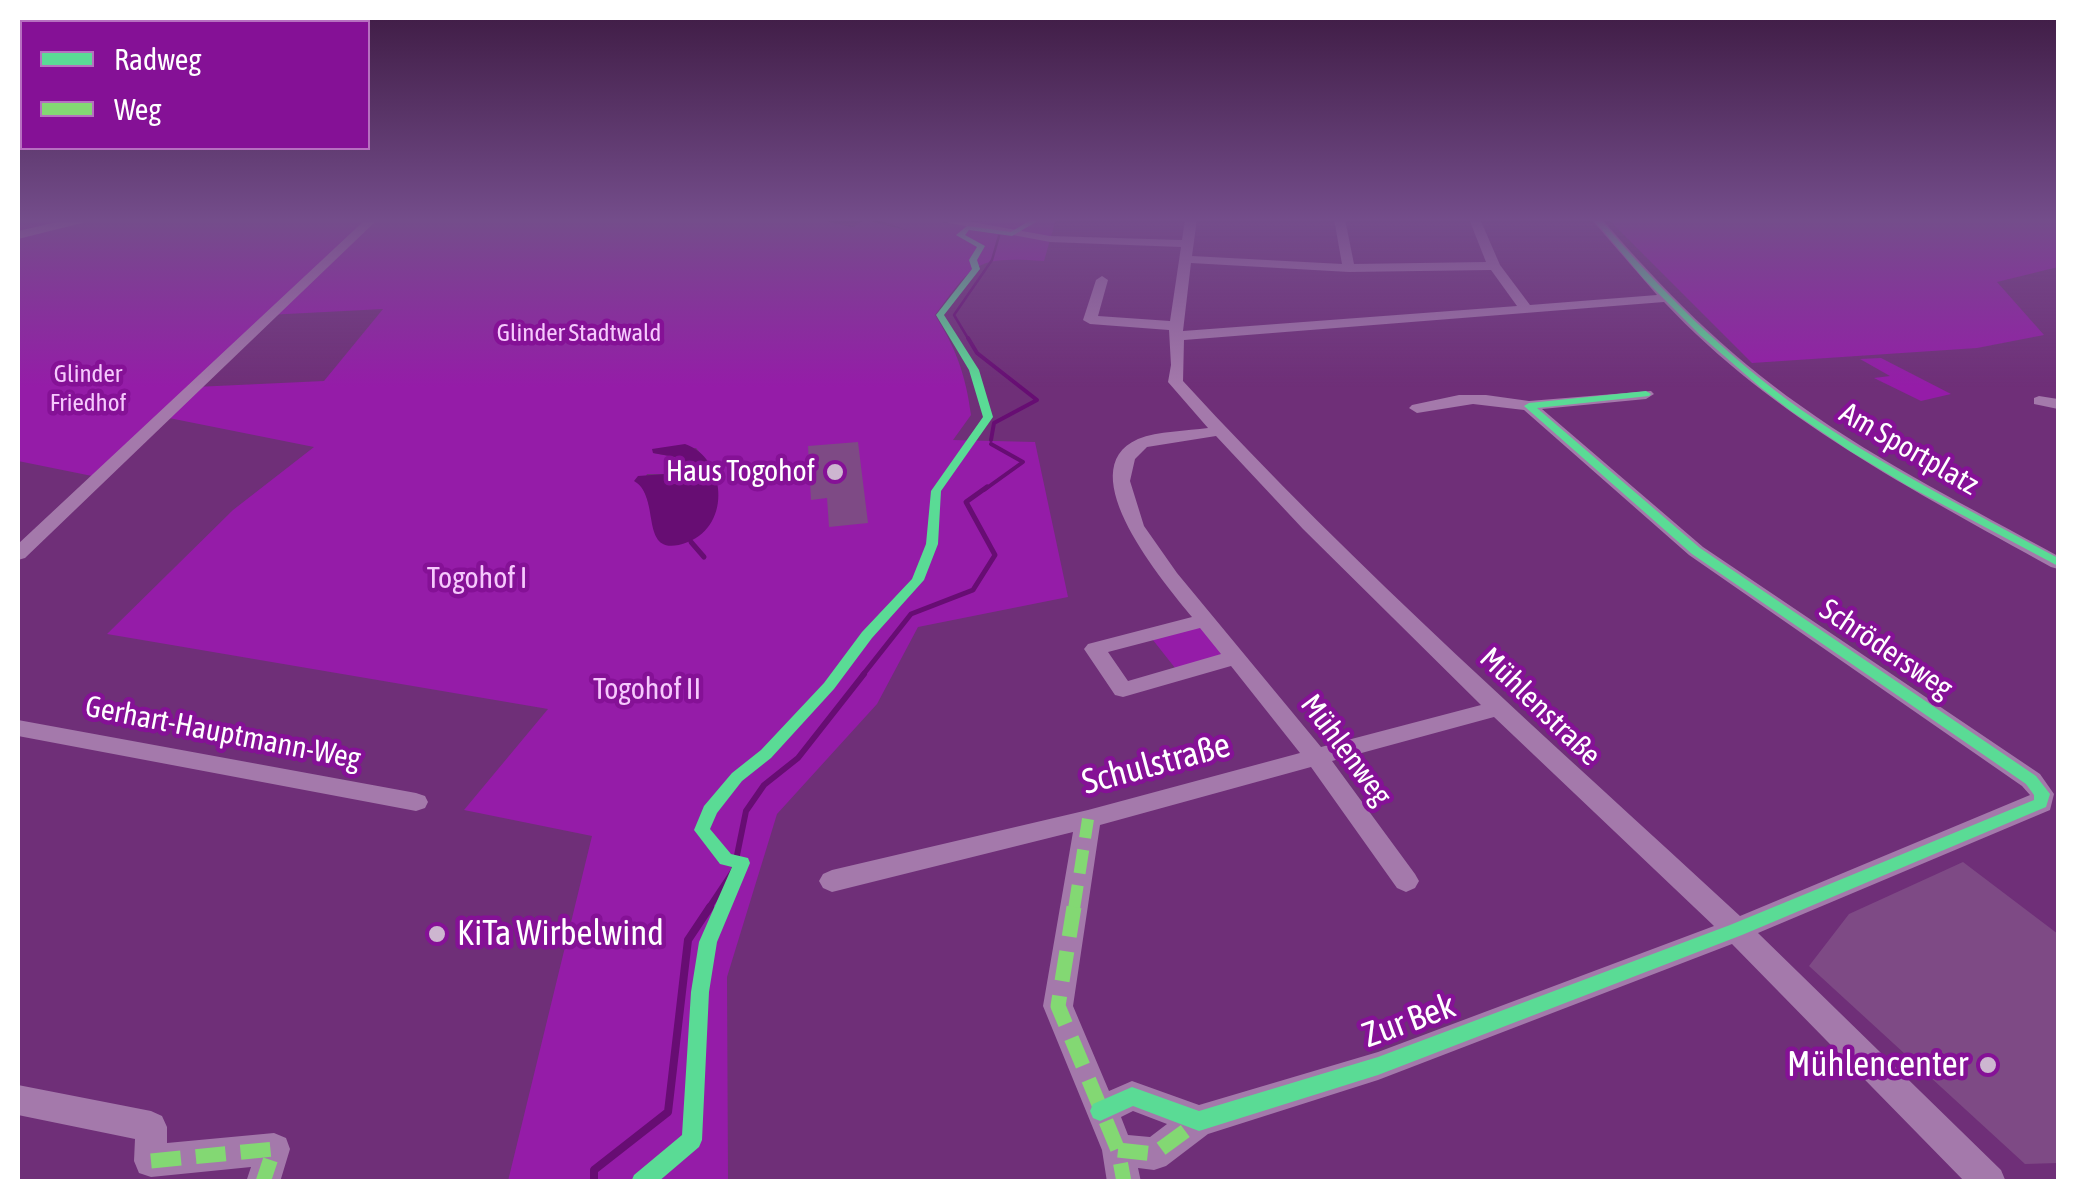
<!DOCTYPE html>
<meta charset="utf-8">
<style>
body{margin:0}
#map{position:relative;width:2076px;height:1199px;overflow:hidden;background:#6f2f78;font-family:"Asap Condensed",sans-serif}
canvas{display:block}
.frame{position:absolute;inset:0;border:20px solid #fff;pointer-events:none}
.legend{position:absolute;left:20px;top:20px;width:350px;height:130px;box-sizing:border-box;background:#851196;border:2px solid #b670c0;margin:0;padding:12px 18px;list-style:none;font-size:30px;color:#fff}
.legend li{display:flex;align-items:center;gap:20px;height:50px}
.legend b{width:50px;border:2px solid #b670c0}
</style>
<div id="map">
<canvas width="2076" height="1199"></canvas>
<div class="frame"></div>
<ul class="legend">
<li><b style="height:12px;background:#5adb95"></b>Radweg</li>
<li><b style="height:12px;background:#83d873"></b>Weg</li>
</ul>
</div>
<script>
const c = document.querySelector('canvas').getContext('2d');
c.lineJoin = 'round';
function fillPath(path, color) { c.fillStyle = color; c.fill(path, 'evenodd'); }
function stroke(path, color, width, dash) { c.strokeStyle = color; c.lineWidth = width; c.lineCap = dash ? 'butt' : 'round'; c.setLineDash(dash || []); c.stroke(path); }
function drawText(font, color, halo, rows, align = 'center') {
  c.font = font + ' "Asap Condensed",sans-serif'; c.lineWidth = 9; c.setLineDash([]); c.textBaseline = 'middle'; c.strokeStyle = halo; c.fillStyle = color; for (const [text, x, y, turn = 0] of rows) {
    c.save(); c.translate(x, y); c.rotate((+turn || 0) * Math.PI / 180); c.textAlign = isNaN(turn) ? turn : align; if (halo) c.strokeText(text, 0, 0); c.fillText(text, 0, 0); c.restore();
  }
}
fillPath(new Path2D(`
 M18,219H815L853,227L865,220L907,230L874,219H930L947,223L1056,219L1044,261C976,257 975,261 935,315C956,348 966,376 971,415L953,440L1035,442L1068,597L918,627L877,704L777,814L727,977L728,1181H508L592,836L464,810L548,709L107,634L233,510L314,447L164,417L97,477L18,461ZM383,309L324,381L195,387L267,315ZM696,448L717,473L653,516L642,485L647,474H666L676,463L675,457L653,453Z
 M1608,219H2058V267L1997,282L2044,335L1977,348L1752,363Z
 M1881,358L1951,394L1921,401L1874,378L1890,376L1860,359Z
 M1206,620L1237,657L1179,673L1149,635Z`), '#951ca8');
fillPath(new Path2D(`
 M685,444C726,458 732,525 688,542C636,562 663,497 634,481L638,476L666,474L673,470L675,457L653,453L652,449Z`), '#670d73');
stroke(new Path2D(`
 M969,340L954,315L992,260L999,236`), '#670d73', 2.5);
stroke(new Path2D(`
 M968,338L977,353L1037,400L994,423L991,440
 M984,490L1023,462L991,444`), '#670d73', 4);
stroke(new Path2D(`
 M691,542L704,557
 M862,676L911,614L973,590L995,555L966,502L987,487`), '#670d73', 5);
stroke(new Path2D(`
 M708,909L734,870L746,811L764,785L798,758L864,674`), '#670d73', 6);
stroke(new Path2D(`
 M594,1182V1170L668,1112L688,940L710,907`), '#670d73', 8);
fillPath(new Path2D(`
 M858,442L868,523L829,527L827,498L811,500L808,446Z
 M1963,862L2058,934V1163L2025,1164L1809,966L1849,914Z`), '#7e4a85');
fillPath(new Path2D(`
 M366,219H378L25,558L18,560V544Z
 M928,219H955L1050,236L1182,240L1185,219H1197L1192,256L1342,264L1334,219H1345L1354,264L1486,262L1469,219H1480L1500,265L1530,305L1657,295L1591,219H1602C1662,289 1725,353 1801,406C1882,464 1971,508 2058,556V569L2051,567C1913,490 1774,419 1664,302L1184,340L1183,381C1357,571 1551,741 1740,916L2030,795L2022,786L1689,555L1524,410L1473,404L1417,413L1409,408L1412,405L1459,395H1486L1529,401L1651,391L1654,394L1646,399L1542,409L1703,547L2040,774L2054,794L2050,810L1758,933L2001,1170L2006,1182H1965L1732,944L1378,1080L1208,1134L1166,1166L1154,1170L1138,1168L1141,1182H1107L1102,1150L1043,1006L1073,832L832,892L823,888L819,881L823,874L832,870L1088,810L1300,753L1231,666L1123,697L1115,695L1084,649L1088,644L1192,617C1166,585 1067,470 1138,439C1158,431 1187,431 1208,428L1168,382L1171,365L1169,330L1090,324L1083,320L1096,280L1102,276L1108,280L1098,316L1170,321L1181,247L1050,242ZM1191,263L1349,272L1491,270L1517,306L1183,331ZM1216,436L1303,529L1481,705L1321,747L1177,573L1144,526L1130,481L1135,459L1147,447ZM1200,628L1221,654L1128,681L1108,652ZM1494,717L1714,926L1378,1052L1199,1105L1132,1081L1109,1091L1073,1006L1100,825L1311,767L1397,888L1406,892L1415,888L1419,881L1415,874L1332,761ZM1133,1111L1167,1124L1150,1137L1128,1135L1121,1117Z
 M2039,396L2058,399V409L2034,404V398Z
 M18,720L416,793L425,796L428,802L425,808L416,811L18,736Z
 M18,1085L151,1111L162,1116L167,1127V1143L274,1133L286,1138L290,1149L280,1182H246L251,1167L151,1177L139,1173L134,1161L135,1139L18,1115Z`), '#a479ab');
fillPath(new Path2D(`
 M70,219H98L18,239V231Z`), '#a479ab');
stroke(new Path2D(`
 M1074,909L1088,819`), '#83d873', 12, [24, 12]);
stroke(new Path2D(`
 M1074,907L1058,1006L1118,1150L1124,1182
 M1118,1150L1154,1154L1199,1121
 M151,1161L274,1149L263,1182`), '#83d873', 15, [30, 15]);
fillPath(new Path2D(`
 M1032,219H1041L1012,236L969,230L965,235L985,246L977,260L980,269L944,315L979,370L993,417L941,491L938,544L924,580L872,638L834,689L771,758L742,781L717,813L710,829L731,854L748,858L750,863L717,942L709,992L702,1140L699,1147L658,1182H631L634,1175L682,1135L691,992L699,942L732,867L720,864L694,830L704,806L732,773L761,750L824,683L862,632L912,579L926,544L931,491L983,417L969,370L936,315L972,269L969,260L977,247L956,235L967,226L1011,232Z
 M1593,219H1600C1660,290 1725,355 1800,409C1882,466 1971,511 2058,558V566L1908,486L1850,451L1791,411L1760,387L1700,335L1644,279Z
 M1646,391L1651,394L1649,396L1537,408L1700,548L2036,776L2050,794L2046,807L1742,935L1378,1075L1199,1131L1133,1106L1100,1121L1093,1118L1090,1111L1093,1104L1132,1087L1199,1111L1378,1057L1730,925L2034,800V795L2026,784L1692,554L1524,406L1529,403Z`), '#5adb95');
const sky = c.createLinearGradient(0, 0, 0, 387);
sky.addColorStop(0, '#3d1a42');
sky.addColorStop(0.57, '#744d8b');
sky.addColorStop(1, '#744d8b00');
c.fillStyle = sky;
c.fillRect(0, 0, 2076, 387);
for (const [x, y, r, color] of [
 [835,472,10,"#cdb6d0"],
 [437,934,10,"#cdb6d0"],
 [1988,1065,10,"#cdb6d0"]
]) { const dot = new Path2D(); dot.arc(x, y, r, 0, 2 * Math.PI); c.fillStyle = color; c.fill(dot); stroke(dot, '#851196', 4); }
drawText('25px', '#f6c9fd', '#851196', [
 ["Glinder Stadtwald",579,333],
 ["Glinder",88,374],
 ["Friedhof",88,403]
]);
drawText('30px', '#fff', '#851196', [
 ["Am Sportplatz",1909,449,30],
 ["Schrödersweg",1886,649,34],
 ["Mühlenstraße",1540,707,44],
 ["Gerhart-Hauptmann-Weg",223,733,11],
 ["Mühlenweg",1346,750,53]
]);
drawText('30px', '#fff', '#851196', [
 ["Haus Togohof",815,472]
], 'right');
drawText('30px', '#f6c9fd', '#851196', [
 ["Togohof I",477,579],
 ["Togohof II",647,690]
]);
drawText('35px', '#fff', '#851196', [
 ["Schulstraße",1156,764,-15],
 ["Zur Bek",1409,1021,-20]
]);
drawText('35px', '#fff', '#851196', [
 ["KiTa Wirbelwind",457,934],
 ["Mühlencenter",1968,1065,"right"]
], 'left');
</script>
